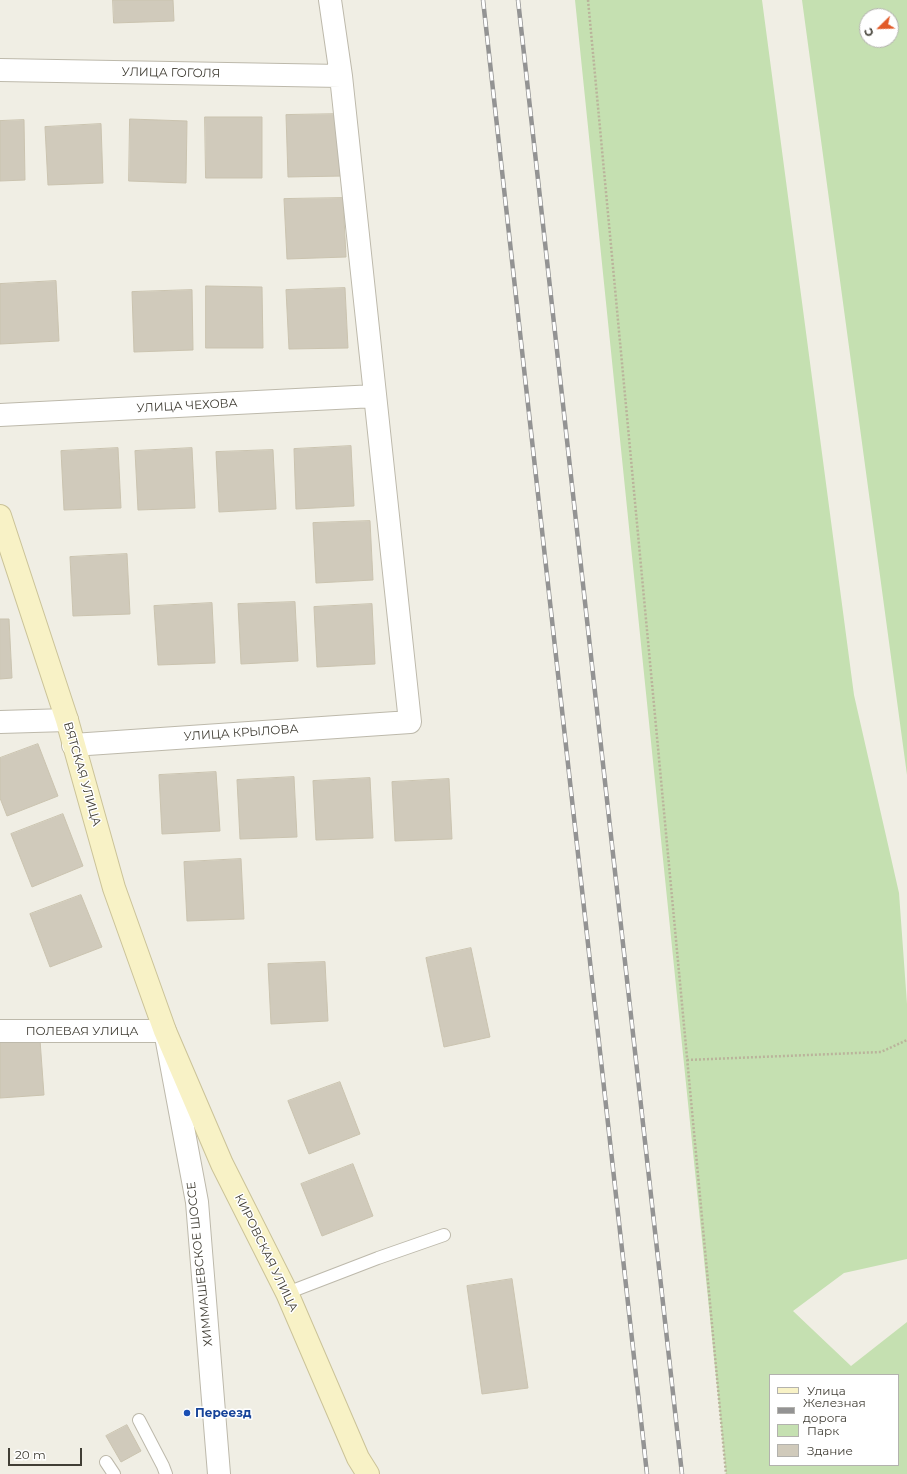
<!DOCTYPE html>
<meta charset="utf-8">
<style>
body{margin:0}
#map{position:relative;width:907px;height:1474px;overflow:hidden;background:#f0eee4;font-family:Montserrat,sans-serif}
canvas{display:block}
.legend{position:absolute;left:769px;top:1374px;width:130px;height:92px;box-sizing:border-box;background:#fff;border:1px solid #b3b2ae;margin:0;padding:5px 7px;list-style:none;font-size:12px;color:#413e35}
.legend li{display:flex;align-items:center;gap:8px;height:20px}
.legend b{width:20px;border:1px solid #b3b2ae}
.north{position:absolute;left:859px;top:8px;width:40px;height:40px;box-sizing:border-box;background:#fff;border:1px solid #b3b2ae;border-radius:50%;rotate:247deg;font-size:11px;font-weight:700;line-height:16px;text-align:center;color:#413e35}
.north::after{content:'';display:block;margin:auto;width:14px;height:18px;background:#e25b29;clip-path:polygon(50% 0,100% 100%,50% 72%,0 100%)}
.scale{position:absolute;left:8px;top:1448px;width:74px;height:18px;box-sizing:border-box;border:2px solid #413e35;border-top:0;padding-left:5px;font-size:12px;line-height:14px;white-space:nowrap;color:#413e35;-webkit-text-stroke:3px #fff;paint-order:stroke}
</style>
<div id="map">
<canvas width="907" height="1474"></canvas>
<ul class="legend">
<li><b style="height:5px;background:#f8f2c6"></b>Улица</li>
<li><b style="height:5px;background:#939393"></b>Железная дорога</li>
<li><b style="height:11px;background:#c5e0b1"></b>Парк</li>
<li><b style="height:11px;background:#d0cabb"></b>Здание</li>
</ul>
<div class="north">С</div>
<div class="scale">20 m</div>
</div>
<script>
const c = document.querySelector('canvas').getContext('2d');
c.lineJoin = 'round';
function fillPath(path, color) { c.fillStyle = color; c.fill(path, 'evenodd'); }
function stroke(path, color, width, dash) { c.strokeStyle = color; c.lineWidth = width; c.lineCap = dash ? 'butt' : 'round'; c.setLineDash(dash || []); c.stroke(path); }
function drawText(font, color, halo, rows, align = 'center') {
  c.font = font + ' Montserrat,sans-serif'; c.lineWidth = 3; c.setLineDash([]); c.textBaseline = 'middle'; c.strokeStyle = halo; c.fillStyle = color; for (const [text, x, y, turn = 0] of rows) {
    c.save(); c.translate(x, y); c.rotate((+turn || 0) * Math.PI / 180); c.textAlign = isNaN(turn) ? turn : align; if (halo) c.strokeText(text, 0, 0); c.fillText(text, 0, 0); c.restore();
  }
}
fillPath(new Path2D(`
 M575,0H762L854,695L899,893L907,1004V1259L844,1273L793,1311L851,1366L907,1322V1474H726ZM770,1375H898V1465H770Z
 M802,0H907V775ZM867,16H891V40H867Z`), '#c5e0b1');
const building = new Path2D(`
 M113,0H173L174,21L114,23Z
 M342,114L344,176L288,177L286,115Z
 M205,117H262V178H206Z
 M130,119L187,121L186,183L129,181Z
 M24,120L25,180L0,181V121Z
 M101,124L103,183L48,185L45,127Z
 M343,198L346,257L287,259L284,199Z
 M56,281L59,341L0,344V284Z
 M206,286L262,287L263,348H206Z
 M345,288L348,348L289,349L286,290Z
 M192,290L193,350L134,352L132,292Z
 M351,446L354,506L296,509L294,449Z
 M118,448L121,508L64,510L61,451Z
 M192,448L195,508L138,510L135,451Z
 M273,450L276,509L219,512L216,452Z
 M370,521L373,580L316,583L313,523Z
 M127,554L130,614L73,616L70,557Z
 M295,602L298,661L241,664L238,604Z
 M212,603L215,663L158,665L154,606Z
 M372,604L375,664L317,667L314,607Z
 M0,619H9L12,678L0,679Z
 M38,744L58,796L7,816L0,798V758Z
 M216,772L220,831L162,834L159,775Z
 M294,777L297,837L240,839L237,780Z
 M370,778L373,838L316,840L313,781Z
 M449,779L452,839L395,841L392,782Z
 M63,814L83,866L32,887L11,834Z
 M241,859L244,919L187,921L184,862Z
 M81,895L102,947L50,967L30,914Z
 M471,948L490,1037L444,1047L426,958Z
 M325,962L328,1021L271,1024L268,964Z
 M40,1040L44,1095L0,1098V1042Z
 M340,1082L360,1134L309,1154L288,1101Z
 M353,1164L373,1216L322,1236L301,1184Z
 M512,1279L528,1388L482,1394L467,1286Z
 M127,1425L141,1451L121,1462L106,1436Z`);
fillPath(building, '#d0cabb');
stroke(building, '#cac3af', 1);
const service = new Path2D(`
 M287,1293L378,1258L444,1235
 M139,1420L163,1466L166,1474
 M106,1462L114,1474`);
const minor = new Path2D(`
 M0,70L341,76
 M0,415L375,396
 M0,722L67,720
 M73,745L410,722L341,76L330,0
 M0,1031H165L197,1202L219,1474`);
const secondary = new Path2D(`
 M0,516L67,720L114,888L165,1031L222,1164L287,1293L358,1458L368,1474`);
stroke(service, '#bdb9ab', 14);
stroke(minor, '#bdb9ab', 24);
stroke(secondary, '#cbc398', 24);
stroke(new Path2D(`
 M588,0L726,1474
 M687,1060L881,1052L907,1040`), '#bab39b', 2.5, [2, 2]);
stroke(service, '#fff', 12);
stroke(minor, '#fff', 22);
stroke(secondary, '#f8f2c6', 22);
const rail = new Path2D(`
 M483,0L647,1474
 M518,0L682,1474`);
stroke(rail, '#939393', 4.5);
stroke(rail, '#fff', 3, [9]);
for (const [x, y, r, color] of [
 [187,1413,4,"#1a4fb4"]
]) { const dot = new Path2D(); dot.arc(x, y, r, 0, 2 * Math.PI); c.fillStyle = color; c.fill(dot); stroke(dot, '#fff', 1.5); }
drawText('12px', '#413e35', '#fff', [
 ["УЛИЦА ГОГОЛЯ",171,73,1],
 ["УЛИЦА ЧЕХОВА",187,406,-3],
 ["УЛИЦА КРЫЛОВА",241,733,-4],
 ["ВЯТСКАЯ УЛИЦА",82,774,74],
 ["ПОЛЕВАЯ УЛИЦА",82,1031],
 ["КИРОВСКАЯ УЛИЦА",266,1253,64],
 ["ХИММАШЕВСКОЕ ШОССЕ",200,1264,-96]
]);
drawText('bold 12px', '#164399', '#fff', [
 ["Переезд",195,1413]
], 'left');
</script>
